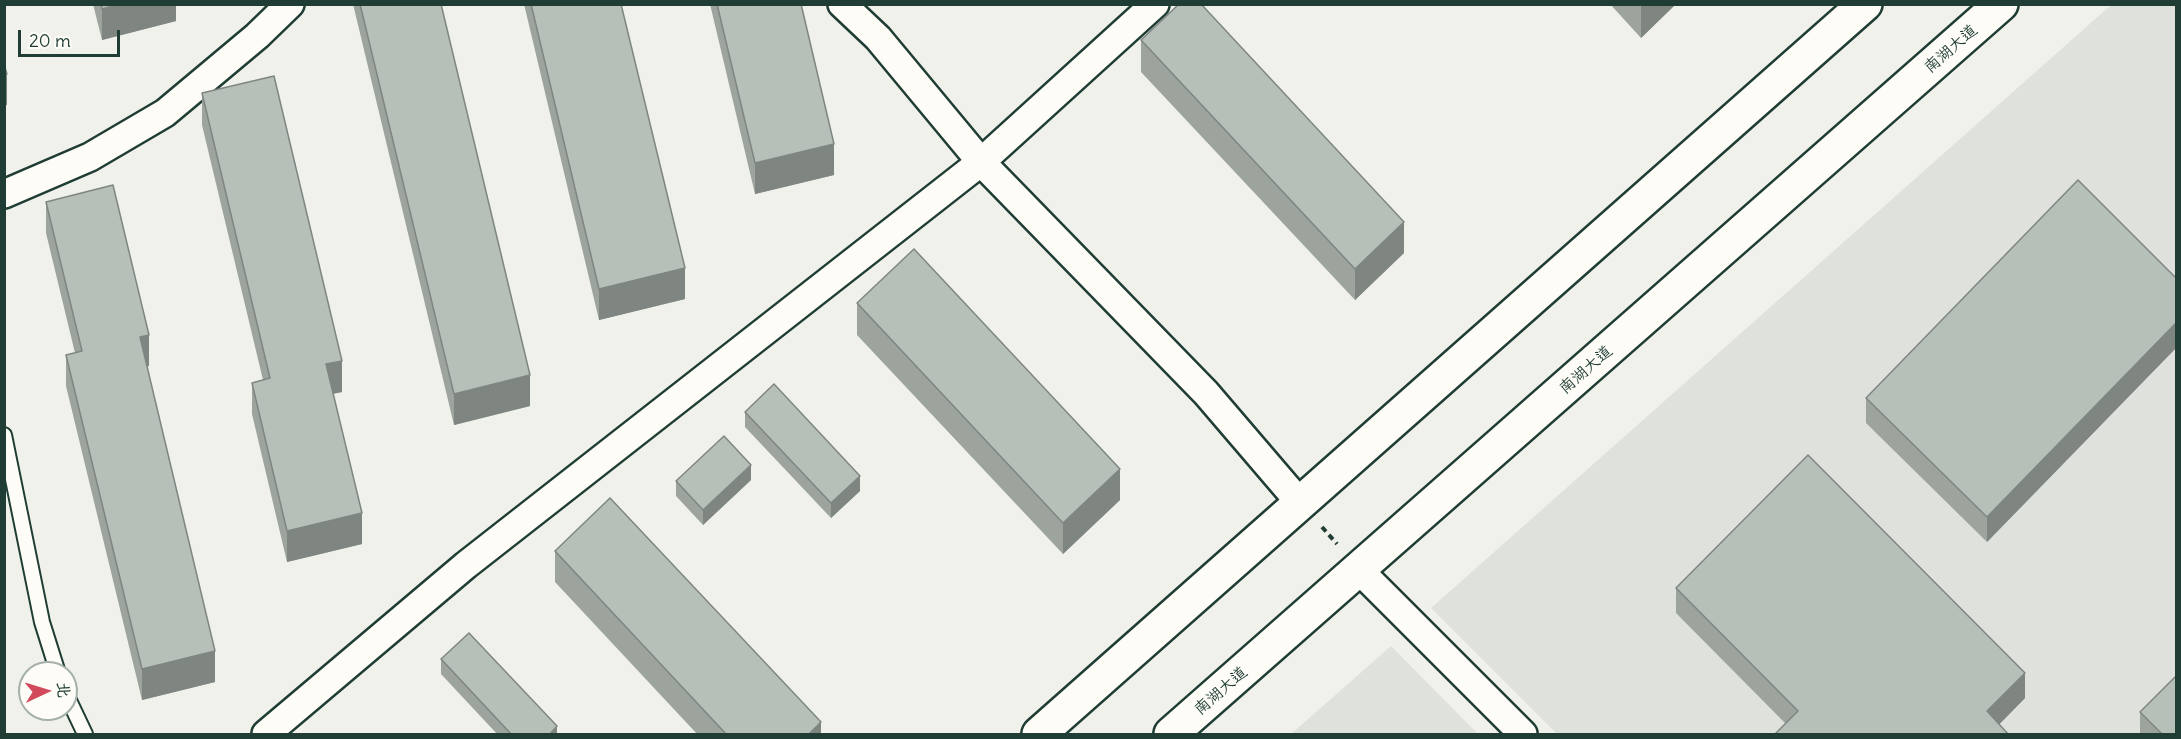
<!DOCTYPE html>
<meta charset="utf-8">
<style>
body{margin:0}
#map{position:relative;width:2181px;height:739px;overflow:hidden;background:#f0f1eb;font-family:Delius,"LXGW WenKai TC",sans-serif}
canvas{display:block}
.frame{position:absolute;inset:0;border:6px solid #1f3d34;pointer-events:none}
.north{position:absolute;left:18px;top:661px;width:60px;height:60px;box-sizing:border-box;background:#fdfcf7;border:2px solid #a4b0a9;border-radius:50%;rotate:86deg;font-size:16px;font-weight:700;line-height:24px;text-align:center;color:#1f3d34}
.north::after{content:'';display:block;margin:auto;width:21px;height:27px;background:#d1495b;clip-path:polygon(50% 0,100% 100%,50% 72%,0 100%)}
.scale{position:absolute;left:18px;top:30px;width:102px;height:27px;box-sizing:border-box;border:3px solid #1f3d34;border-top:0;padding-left:8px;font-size:18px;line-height:21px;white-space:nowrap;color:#1f3d34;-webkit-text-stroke:4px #fdfcf7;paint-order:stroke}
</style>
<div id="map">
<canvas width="2181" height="739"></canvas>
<div class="frame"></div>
<div class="north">北</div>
<div class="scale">20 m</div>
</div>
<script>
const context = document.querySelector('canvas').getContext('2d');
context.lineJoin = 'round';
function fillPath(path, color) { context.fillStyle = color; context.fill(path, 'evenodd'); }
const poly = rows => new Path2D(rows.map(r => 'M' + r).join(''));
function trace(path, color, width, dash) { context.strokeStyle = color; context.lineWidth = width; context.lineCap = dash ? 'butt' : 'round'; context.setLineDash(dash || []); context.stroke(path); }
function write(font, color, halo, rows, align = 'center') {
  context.font = font + ' Delius,"LXGW WenKai TC",sans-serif'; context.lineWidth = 4.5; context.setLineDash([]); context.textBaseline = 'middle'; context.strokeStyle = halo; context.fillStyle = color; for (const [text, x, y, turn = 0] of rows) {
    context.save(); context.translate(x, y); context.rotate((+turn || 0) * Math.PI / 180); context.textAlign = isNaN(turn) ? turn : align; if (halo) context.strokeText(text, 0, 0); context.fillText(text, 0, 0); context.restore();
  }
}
fillPath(poly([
 [2111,5,2176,5,2176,734,1557,734,1431,608],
 [1391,646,1478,734,1291,734]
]), '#dfe2dc');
const lane = poly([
 [4,435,42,622,58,673],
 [66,694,85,734]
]);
const street = poly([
 [842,4,878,38,981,162,1206,393,1301,504],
 [4,194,90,157,165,113,257,36,290,4],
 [1359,570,1523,734],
 [266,734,466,565,981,162,1155,4]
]);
const secondary = poly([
 [1039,734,1865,4],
 [1171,734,2001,4]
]);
trace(lane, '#1f3d34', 18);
trace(street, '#1f3d34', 32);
trace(secondary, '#1f3d34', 38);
trace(poly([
 [1322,527,1337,544]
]), '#1f3d34', 4, [6, 4.5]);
trace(lane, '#fdfcf7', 14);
trace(street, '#fdfcf7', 27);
trace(secondary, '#fdfcf7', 33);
fillPath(poly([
 [93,4,176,4,176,21,102,40],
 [353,4,441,4,530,406,454,425],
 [524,4,621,4,685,299,599,320],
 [710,4,801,4,834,175,755,194],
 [1610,4,1676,4,1641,38],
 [1141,40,1404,253,1355,300,1141,72],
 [202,93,342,392,333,394,362,544,287,562,252,414,252,383,263,380,202,125],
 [46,202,149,366,147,366,215,682,142,700,66,386,66,355,75,353,46,233],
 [2176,278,2176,348,1987,542,1866,423,1866,398],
 [857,303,1120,500,1063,554,857,335],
 [745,412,860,491,831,518,745,427],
 [751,480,703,525,676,496,676,481],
 [555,551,821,735,698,735,555,582],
 [1676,588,2025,698,1999,724,1785,723,1676,613],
 [441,659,557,735,498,735,441,674],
 [2140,712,2176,735,2140,735]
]), '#9da49e');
fillPath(poly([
 [119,4,176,4,176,21,102,40,102,9],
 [1643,4,1676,4,1641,38,1641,6],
 [7,74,7,105,4,106,4,75],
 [834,144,834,175,755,194,755,163],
 [1404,222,1404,253,1355,300,1355,269],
 [685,268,685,299,599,320,599,289],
 [2176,323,2176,348,1987,542,1987,517],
 [149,335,149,366,140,368,140,337],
 [342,361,342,392,326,395,326,364],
 [530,375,530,406,454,425,454,394],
 [751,465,751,480,703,525,703,510],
 [1120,469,1120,500,1063,554,1063,523],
 [860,476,860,491,831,518,831,503],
 [362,513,362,544,287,562,287,531],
 [215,651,215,682,142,700,142,669],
 [2025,673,2025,698,1989,735,1987,711],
 [821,722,821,735,808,735],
 [557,726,557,735,549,735]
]), '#7f8681');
const building = poly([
 [101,4,119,4,102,9,101,4],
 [360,4,441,4,530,375,454,394,360,4],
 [531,4,621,4,685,268,599,289,531,4],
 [717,4,801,4,834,144,755,163,717,4],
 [1179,4,1201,4,1404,222,1355,269,1141,40,1179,4],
 [4,64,7,74,4,75,4,64],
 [274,76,342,361,326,364,362,513,287,531,252,383,270,378,202,93,274,76],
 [2078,180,2176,278,2176,323,1987,517,1866,398,2078,180],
 [113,185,149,335,140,337,215,651,142,669,66,355,82,351,46,202,113,185],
 [914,249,1120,469,1063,523,857,303,914,249],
 [774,384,860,476,831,503,745,412,774,384],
 [724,436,751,465,703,510,676,481,724,436],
 [1808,455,2025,673,1987,711,2009,735,1774,735,1798,711,1676,588,1808,455],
 [610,498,821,722,808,735,727,735,555,551,610,498],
 [469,633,557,726,549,735,512,735,441,659,469,633],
 [2176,676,2176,735,2163,735,2140,712,2176,676]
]);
fillPath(building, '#b6bfb8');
trace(building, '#7f8681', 1.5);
write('16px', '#1f3d34', '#fdfcf7', [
 ["南湖大道",1951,49,-41],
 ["南湖大道",1586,370,-41],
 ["南湖大道",1221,691,-41]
]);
</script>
